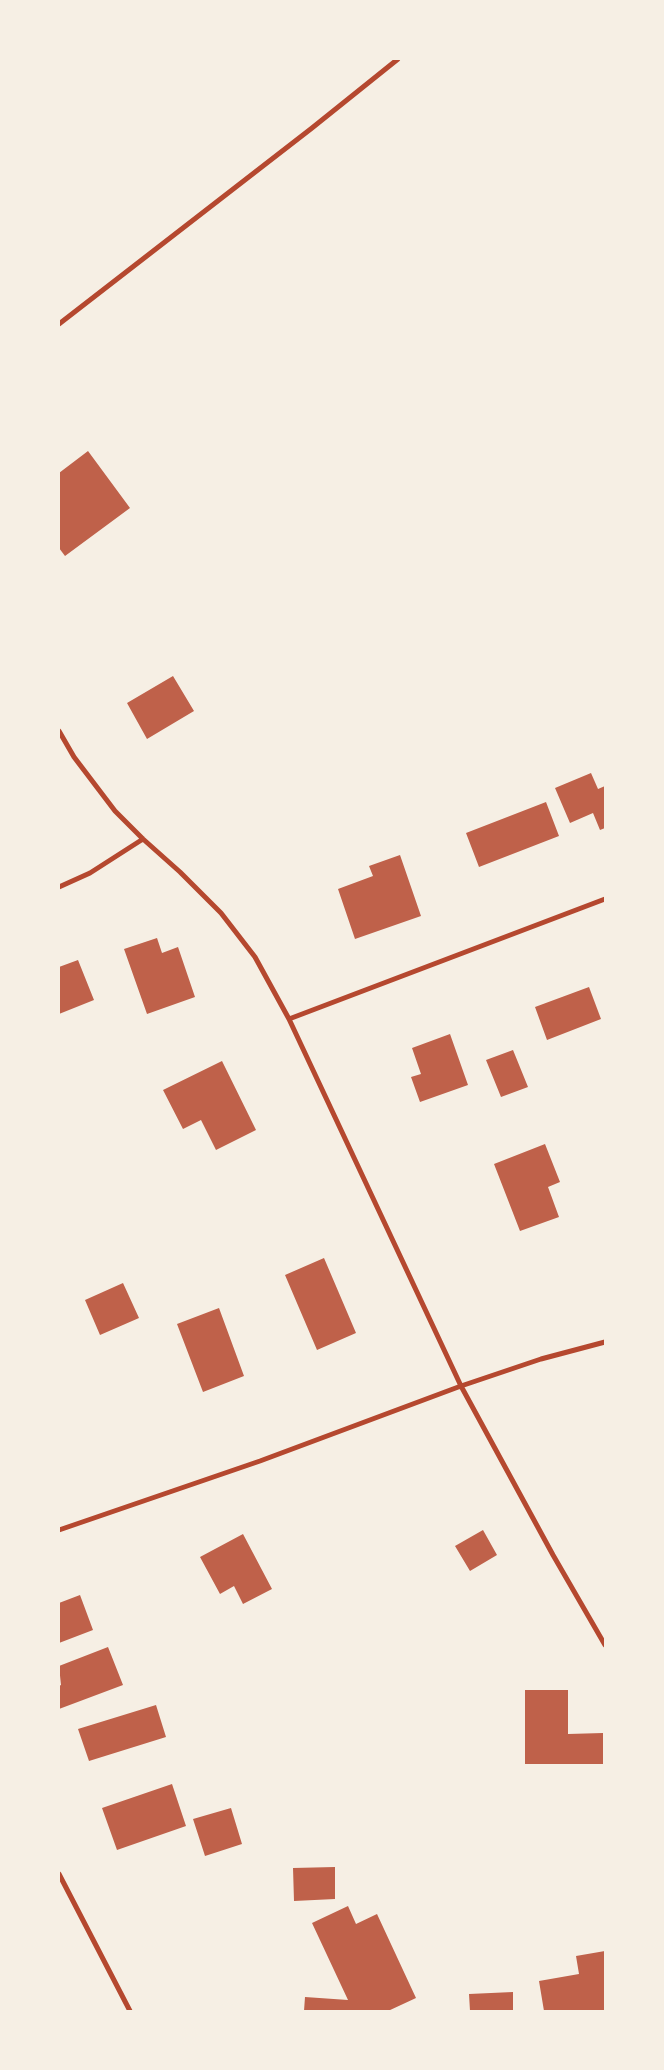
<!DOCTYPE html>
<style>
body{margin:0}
#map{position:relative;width:664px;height:2070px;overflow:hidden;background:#f6efe4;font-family:"Work Sans",sans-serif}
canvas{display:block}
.frame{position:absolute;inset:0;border:60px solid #f6efe4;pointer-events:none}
</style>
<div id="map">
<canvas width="664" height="2070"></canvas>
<div class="frame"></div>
</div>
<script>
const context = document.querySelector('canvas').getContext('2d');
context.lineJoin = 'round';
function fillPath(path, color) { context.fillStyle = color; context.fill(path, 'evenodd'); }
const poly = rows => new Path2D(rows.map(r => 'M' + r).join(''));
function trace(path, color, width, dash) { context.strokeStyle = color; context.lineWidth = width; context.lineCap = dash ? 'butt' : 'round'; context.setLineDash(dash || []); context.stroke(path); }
fillPath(poly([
 [88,451,130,508,65,556,59,548,59,473],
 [173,676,194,711,147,739,127,703],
 [591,773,598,789,605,786,605,828,600,830,593,813,570,823,555,788],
 [546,802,559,836,479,867,466,833],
 [400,855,421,916,355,939,338,889,373,876,369,866],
 [157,938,162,953,178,947,195,997,147,1014,124,949],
 [78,960,94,1000,59,1014,59,967],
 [589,987,601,1019,547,1040,535,1007],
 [450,1034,468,1085,420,1102,411,1077,421,1074,412,1048],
 [513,1050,528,1087,501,1097,486,1060],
 [222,1061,256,1130,216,1150,201,1120,183,1129,163,1090],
 [545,1144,560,1182,548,1187,559,1217,520,1231,494,1164],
 [324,1258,356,1333,317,1350,285,1275],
 [123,1283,139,1318,100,1335,85,1300],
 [219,1308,244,1376,203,1392,177,1324],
 [483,1530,497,1555,470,1571,455,1546],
 [243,1534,272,1589,243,1604,234,1586,220,1594,200,1557],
 [80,1595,93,1630,59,1643,59,1603],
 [108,1647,123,1685,59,1709,59,1686,61,1685,59,1666],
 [525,1690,568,1690,568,1734,603,1733,603,1764,525,1764],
 [156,1705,166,1737,89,1761,78,1729],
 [172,1784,186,1826,117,1850,102,1808],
 [231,1808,242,1844,205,1856,193,1819],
 [335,1867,335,1899,294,1901,293,1868],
 [348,1906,356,1924,377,1914,416,1998,388,2011,304,2011,305,1997,348,2000,312,1923],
 [605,1951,605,2011,544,2011,539,1981,579,1974,576,1956],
 [513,1992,513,2011,470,2011,469,1994]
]), '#bf614a');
trace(poly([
 [59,324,312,128,398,59],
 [59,731,74,757,115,811,143,839,180,872,221,913,255,957,289,1019,461,1386,553,1555,605,1645],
 [59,887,90,873,143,839],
 [289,1019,605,899],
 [59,1530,260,1461,461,1386,541,1359,605,1342],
 [59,1874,130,2011]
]), '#b5482f', 5);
</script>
